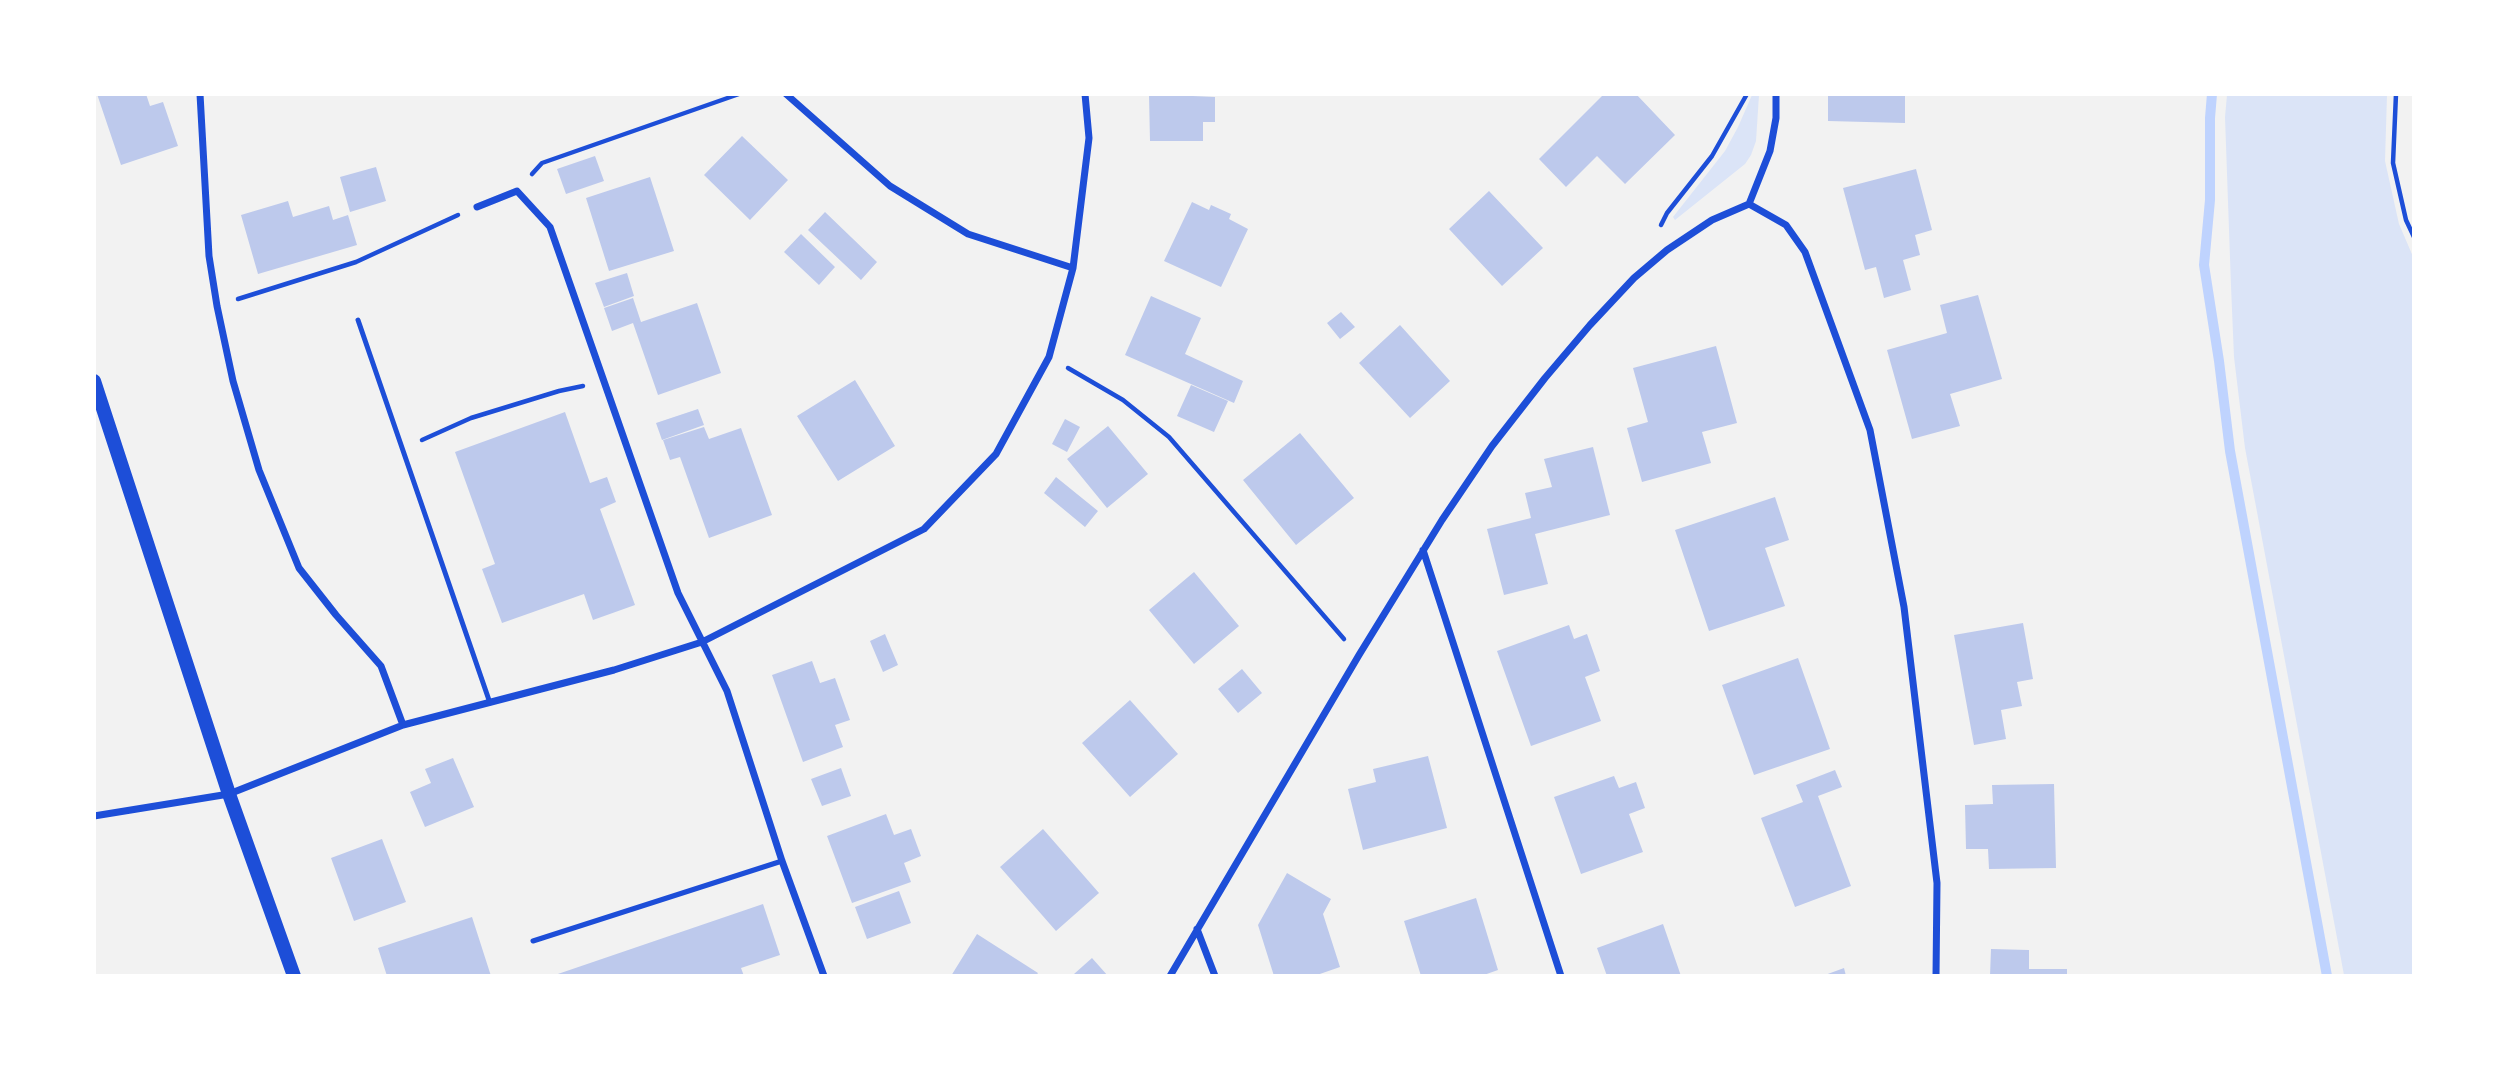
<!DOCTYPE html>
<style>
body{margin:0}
#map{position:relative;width:2508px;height:1070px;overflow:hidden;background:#f2f2f2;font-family:Lato,sans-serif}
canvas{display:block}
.frame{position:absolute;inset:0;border:96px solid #fff;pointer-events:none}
</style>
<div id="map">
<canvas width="2508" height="1070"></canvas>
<div class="frame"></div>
</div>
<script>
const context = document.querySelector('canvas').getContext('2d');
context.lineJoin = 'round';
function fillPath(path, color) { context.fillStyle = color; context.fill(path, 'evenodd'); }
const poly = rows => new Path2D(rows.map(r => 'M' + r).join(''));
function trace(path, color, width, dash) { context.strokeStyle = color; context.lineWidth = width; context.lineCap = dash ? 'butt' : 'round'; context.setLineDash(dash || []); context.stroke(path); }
fillPath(poly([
 [1752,95,1759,95,1756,141,1751,155,1745,164,1675,220,1673,217,1725,151,1738,127],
 [2227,95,2387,95,2385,161,2399,224,2414,259,2413,975,2344,975,2245,448,2234,357,2231,286,2225,117]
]), '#dbe4f7');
trace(poly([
 [2212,94,2210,118,2210,200,2204,265,2219,361,2230,451,2327,976]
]), '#bfd3fe', 10);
fillPath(poly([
 [97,94,146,94,150,106,163,102,178,146,121,165],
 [1149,94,1215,97,1215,122,1203,122,1203,141,1150,141],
 [1604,94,1636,94,1675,135,1625,184,1597,156,1566,187,1539,159],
 [1828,94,1905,94,1905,123,1828,121],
 [742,136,788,180,750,220,704,175],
 [595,156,604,181,566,194,557,169],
 [376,167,386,201,350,212,340,177],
 [1916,169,1932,230,1915,235,1920,255,1903,260,1911,290,1884,298,1876,267,1865,270,1843,188],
 [650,177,674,251,609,271,586,198],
 [1489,191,1543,248,1502,286,1449,229],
 [288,201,293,217,329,206,333,220,348,215,357,245,258,274,241,215],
 [1192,202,1209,210,1211,205,1231,214,1229,219,1248,229,1221,287,1164,261],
 [825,212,877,262,861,280,808,230],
 [801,234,835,267,819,285,784,252],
 [627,273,634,296,604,307,595,283],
 [1978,295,2002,379,1950,394,1960,426,1912,439,1887,350,1947,333,1940,305],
 [1151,296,1201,318,1185,354,1243,381,1234,403,1125,355],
 [633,298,641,322,697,303,721,373,658,395,633,323,612,331,604,308],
 [1341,312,1355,327,1340,339,1327,323],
 [1400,325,1450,381,1410,418,1359,363],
 [1716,346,1737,423,1702,432,1711,463,1642,482,1627,428,1648,422,1633,368],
 [855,380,895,446,838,481,797,416],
 [1191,385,1228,401,1214,432,1177,416],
 [698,409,704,425,662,440,656,423],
 [565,412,590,483,607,477,616,502,600,509,635,605,593,620,584,594,502,623,482,569,495,564,455,452],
 [1065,419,1080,427,1067,452,1052,444],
 [1108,426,1148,474,1107,508,1067,459],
 [704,427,709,439,741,428,772,515,709,538,680,457,670,460,663,440],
 [1300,433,1354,498,1296,545,1243,480],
 [1593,447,1610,515,1535,534,1548,584,1504,595,1487,529,1531,518,1525,493,1552,487,1544,459],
 [1056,477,1098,511,1085,527,1044,493],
 [1775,497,1789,540,1765,548,1785,606,1709,631,1675,530],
 [1194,572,1239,626,1194,664,1149,610],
 [2023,623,2033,679,2017,682,2022,706,2001,710,2006,739,1974,745,1954,635],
 [1569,625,1574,639,1587,634,1600,671,1585,677,1601,721,1531,746,1497,651],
 [885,634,898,665,883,672,870,641],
 [1798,658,1830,749,1754,775,1722,685],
 [812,661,820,683,835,678,850,720,835,725,843,747,803,762,772,675],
 [1242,669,1262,693,1238,713,1218,689],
 [1130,700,1178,754,1130,797,1082,743],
 [1428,756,1447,828,1363,850,1348,789,1376,782,1373,769],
 [453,758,474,807,425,827,410,792,431,783,425,769],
 [841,768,851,796,822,806,811,779],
 [1835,770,1842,787,1818,796,1851,886,1795,907,1761,818,1803,802,1796,785],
 [1614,776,1619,788,1636,782,1645,808,1629,814,1643,852,1581,874,1554,797],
 [2054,784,2056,868,1989,869,1988,849,1966,849,1965,805,1993,804,1992,785],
 [886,814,894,835,911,829,921,856,904,863,911,882,852,903,827,836],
 [1043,829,1099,893,1056,931,1000,867],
 [382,839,406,902,354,921,331,858],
 [1287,873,1331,899,1323,914,1340,967,1314,976,1274,976,1258,925],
 [899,891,911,923,867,939,855,907],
 [1476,898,1498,970,1481,976,1421,976,1404,921],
 [763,904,780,955,741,968,744,976,552,976],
 [472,917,491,976,387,976,378,948],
 [1663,924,1681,976,1607,976,1597,948],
 [977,934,1038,973,1036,976,951,976],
 [1991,949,2029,950,2029,969,2067,969,2067,976,1990,976],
 [1092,958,1108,976,1076,976,1074,974],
 [1844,968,1846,976,1825,976,1825,975]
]), '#bdc9ec');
trace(poly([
 [2396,94,2393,163,2406,220,2414,237],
 [532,174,542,163,739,94],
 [1661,225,1667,213,1712,156,1747,94],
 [238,299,356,262,458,215],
 [1068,368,1123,400,1169,437,1344,639],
 [422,440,471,418,559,391,583,386]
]), '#1d4ed8', 4.5);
trace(poly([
 [358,320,490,703],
 [533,941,782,861]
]), '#1d4ed8', 5);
trace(poly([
 [786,94,890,186,968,234,1073,268],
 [1749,204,1786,225,1805,252,1870,430,1904,607,1937,883,1936,976],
 [1749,204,1770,151,1776,118,1776,94],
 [477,207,517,191,550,227,678,593,727,691,782,861,824,976],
 [1423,550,1561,976],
 [403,725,614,670,702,642,924,529,996,454,1049,357,1073,268,1089,138,1085,94],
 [94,816,229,794,403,725,381,666,336,615,299,568,259,470,233,381,217,306,209,256,200,94],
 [1197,929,1215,976],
 [1170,976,1359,655,1442,520,1492,446,1545,378,1590,325,1634,278,1667,250,1712,220,1749,204]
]), '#1d4ed8', 7);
trace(poly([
 [94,381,229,794,294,976]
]), '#1d4ed8', 14);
</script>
